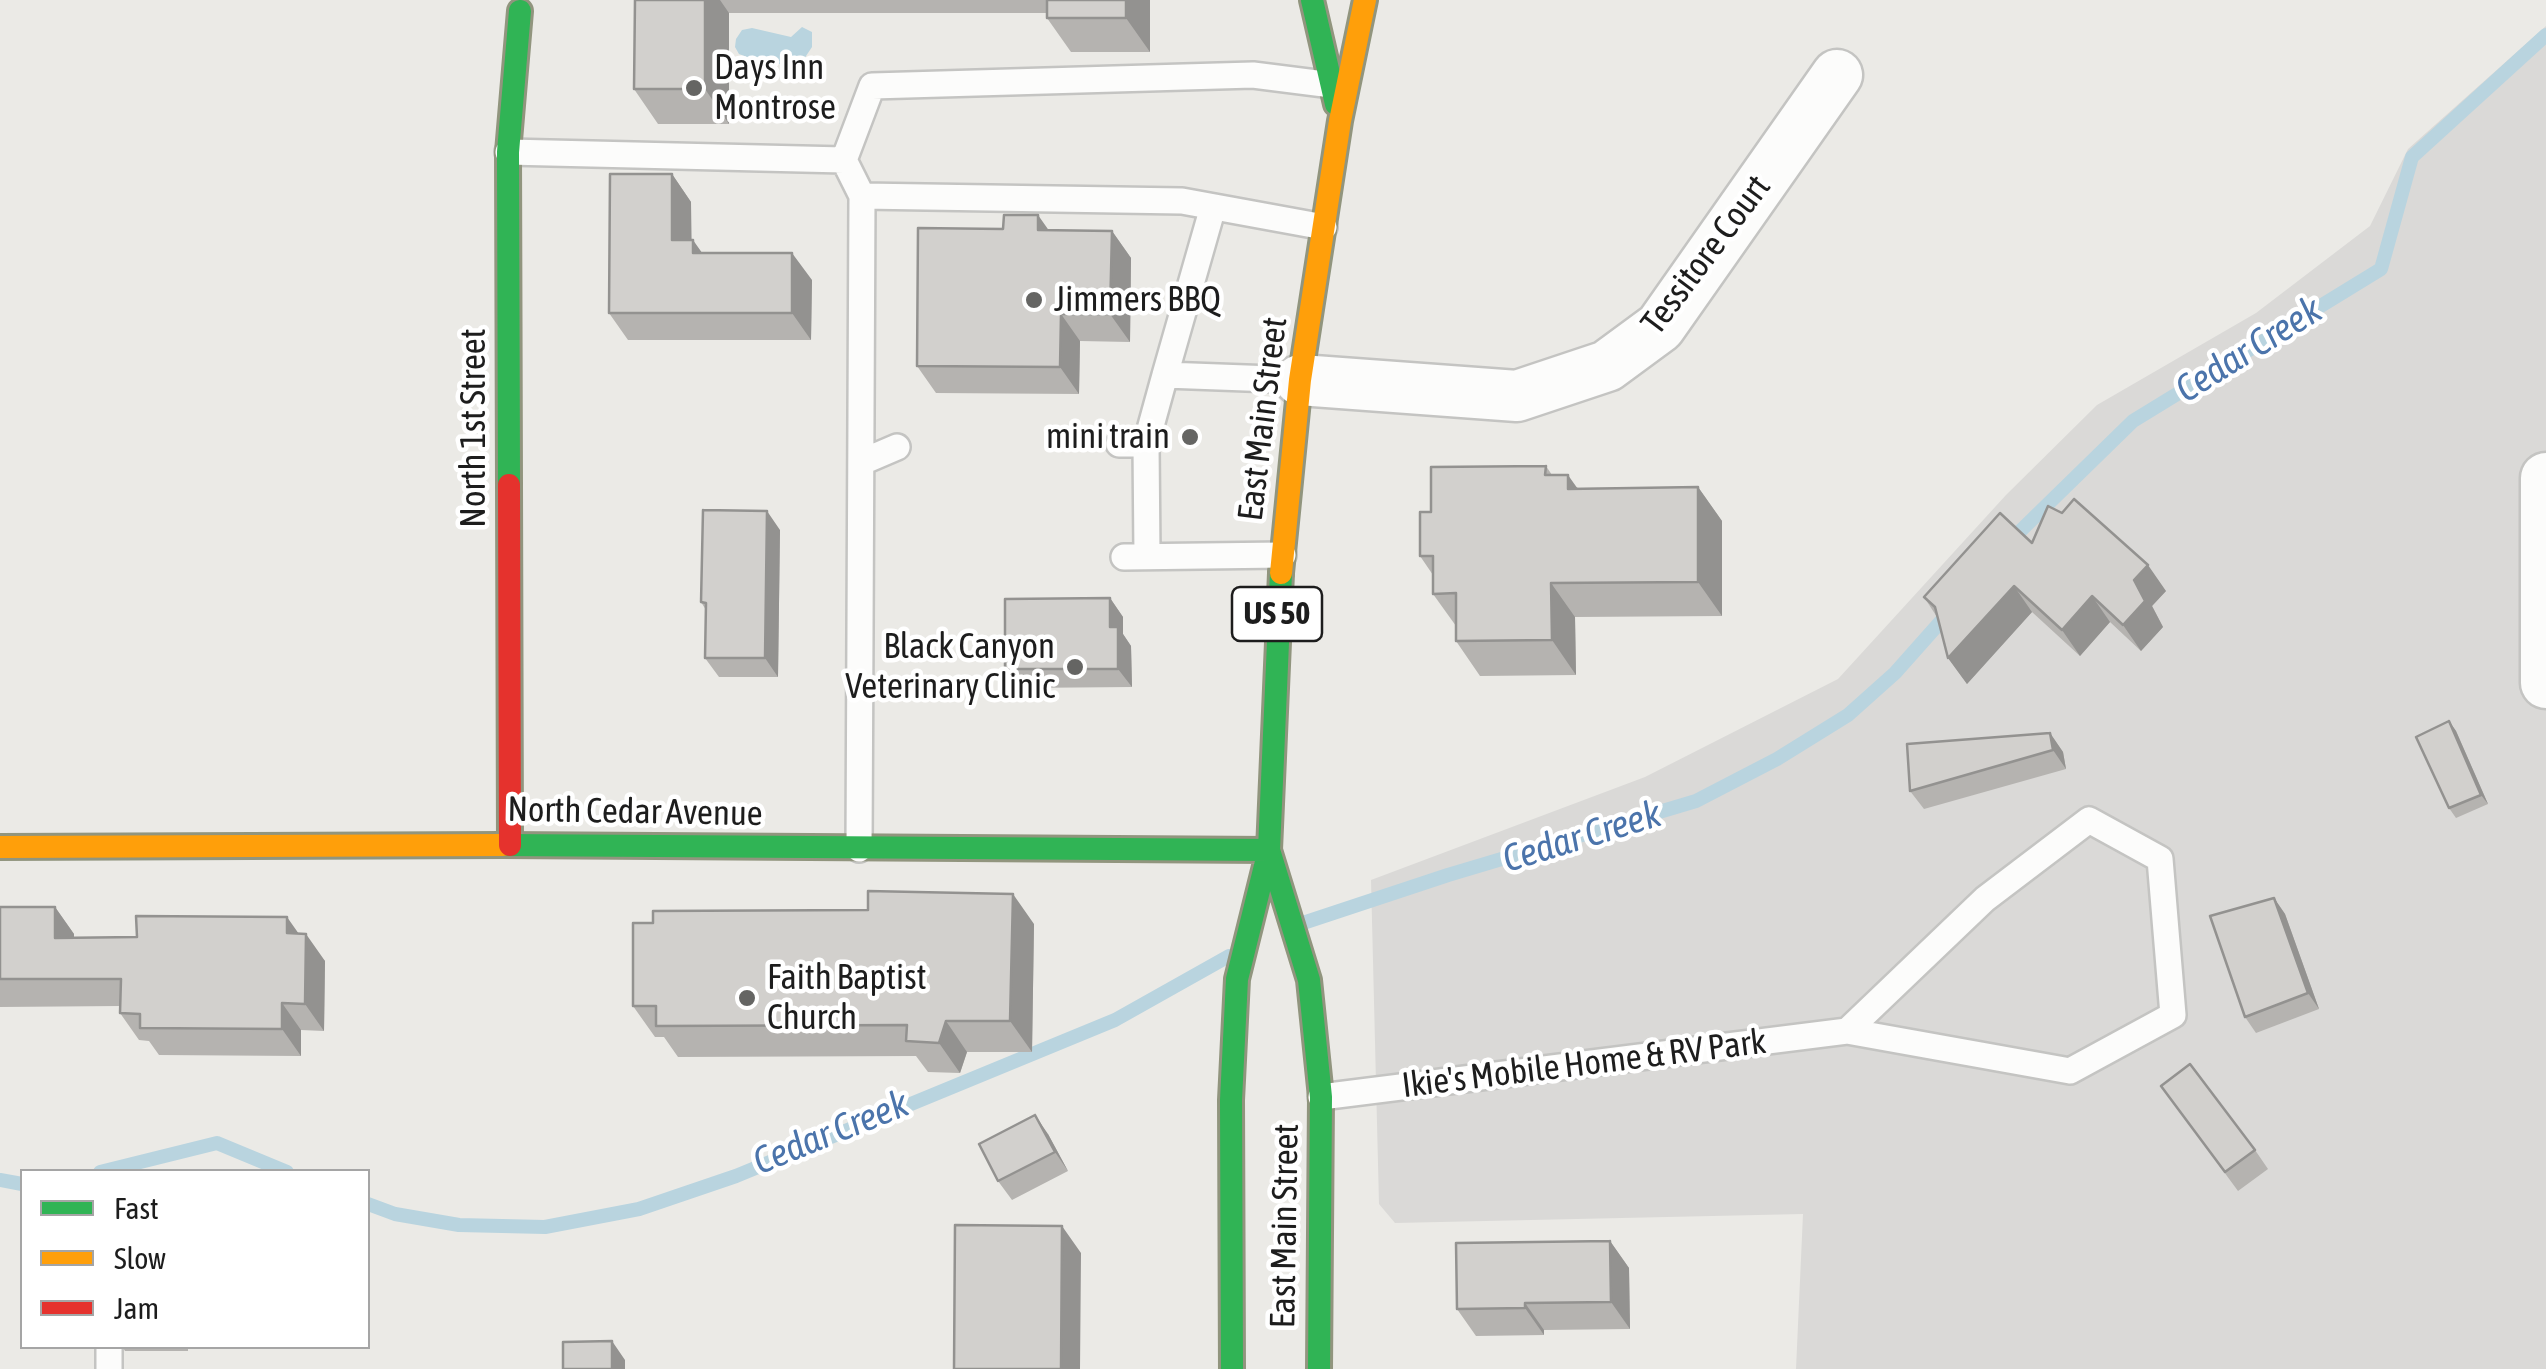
<!DOCTYPE html>
<style>
body{margin:0}
#map{position:relative;width:2546px;height:1369px;overflow:hidden;background:#ebeae6;font-family:"Asap Condensed",sans-serif}
canvas{display:block}
.legend{position:absolute;left:20px;top:1169px;width:350px;height:180px;box-sizing:border-box;background:#fff;border:2px solid #a5a5a5;margin:0;padding:12px 18px;list-style:none;font-size:30px;color:#1d1d1d}
.legend li{display:flex;align-items:center;gap:20px;height:50px}
.legend b{width:50px;border:2px solid #a5a5a5}
</style>
<div id="map">
<canvas width="2546" height="1369"></canvas>
<ul class="legend">
<li><b style="height:12px;background:#30b455"></b>Fast</li>
<li><b style="height:12px;background:#ff9f0a"></b>Slow</li>
<li><b style="height:12px;background:#e5322d"></b>Jam</li>
</ul>
</div>
<script>
const context = document.querySelector('canvas').getContext('2d');
context.lineJoin = 'round';
function fillPath(path, color) { context.fillStyle = color; context.fill(path, 'evenodd'); }
const poly = rows => new Path2D(rows.map(r => 'M' + r).join(''));
function trace(path, color, width, dash) { context.strokeStyle = color; context.lineWidth = width; context.lineCap = dash ? 'butt' : 'round'; context.setLineDash(dash || []); context.stroke(path); }
function write(font, color, halo, rows, align = 'center') {
  context.font = font + ' "Asap Condensed",sans-serif'; context.lineWidth = 9; context.setLineDash([]); context.textBaseline = 'middle'; context.strokeStyle = halo; context.fillStyle = color; for (const [text, x, y, turn = 0] of rows) {
    context.save(); context.translate(x, y); context.rotate((+turn || 0) * Math.PI / 180); context.textAlign = isNaN(turn) ? turn : align; if (halo) context.strokeText(text, 0, 0); context.fillText(text, 0, 0); context.restore();
  }
}
fillPath(poly([
 [2546,26,2546,1369,1796,1369,1803,1214,1395,1223,1379,1204,1371,880,1645,777,1838,679,2006,495,2097,405,2256,313,2370,226,2408,149]
]), '#dad9d7');
fillPath(poly([
 [802,27,812,32,812,47,800,65,763,63,739,54,735,47,736,39,742,30,752,28,791,37]
]), '#b9d4df');
trace(poly([
 [2007,544,2133,421,2381,269,2412,157,2546,35],
 [1303,923,1448,875,1696,801,1777,759,1848,715,1895,673,1951,610],
 [100,1172,217,1143,287,1172],
 [0,1180,22,1184],
 [368,1204,395,1214,459,1225,545,1227,639,1209,736,1176,1115,1020,1229,956]
]), '#b9d4df', 14);
const lane = poly([
 [508,152,844,160,872,86,1253,75,1332,85],
 [844,160,862,196,859,849],
 [862,196,1182,201,1324,227],
 [1165,375,1213,207],
 [1119,444,1146,444,1165,375,1300,380],
 [1146,444,1147,556],
 [862,462,897,447],
 [1124,557,1283,555],
 [1321,1097,1847,1031,2070,1071,2173,1015,2160,859,2089,820,1985,899,1847,1031],
 [109,1346,109,1369]
]);
const street = poly([
 [1300,380,1517,396,1607,366,1660,327,1837,75],
 [2546,478,2546,683]
]);
const fast = poly([
 [1312,0,1336,104],
 [509,485,508,152,520,11],
 [503,845,1269,850],
 [1269,850,1309,980,1321,1097,1319,1369],
 [1232,1369,1231,1100,1237,979,1269,850,1281,573]
]);
const slow = poly([
 [1281,573,1300,380,1340,121,1365,0],
 [0,847,503,845]
]);
const jam = poly([
 [509,485,510,845]
]);
trace(lane, '#c4c4c2', 30);
trace(street, '#c4c4c2', 55);
trace(fast, '#91957e', 28);
trace(slow, '#91957e', 28);
trace(jam, '#91957e', 28);
trace(lane, '#fcfcfb', 25);
trace(street, '#fcfcfb', 50);
trace(fast, '#30b455', 22);
trace(slow, '#ff9f0a', 22);
trace(jam, '#e5322d', 22);
fillPath(poly([
 [635,0,1150,0,1150,52,1071,52,1047,18,1047,13,729,13,729,124,658,124,634,89],
 [672,174,691,202,691,240,702,253,812,280,811,340,628,340,609,313],
 [1049,230,1112,231,1131,258,1130,342,1080,341,1079,394,936,393,917,366],
 [1546,466,1552,475,1578,488,1698,487,1722,521,1722,616,1575,617,1576,675,1480,676,1456,641,1456,626,1433,594,1433,575,1420,556,1431,512],
 [780,530,778,677,719,677,705,658,706,610,701,602],
 [2032,543,2166,591,2152,606,2163,627,2141,651,2110,622,2080,656,2032,612,1967,684,1948,658,1937,617,1924,597],
 [1110,598,1123,617,1123,634,1131,646,1132,687,1018,688,1005,669],
 [2449,721,2456,731,2488,804,2456,818,2449,808],
 [2050,733,2063,752,2066,769,1924,809,1910,791],
 [2274,898,2285,914,2319,1009,2256,1033,2245,1017],
 [0,907,55,907,74,934,74,938,299,934,325,961,324,1031,301,1030,301,1056,159,1055,149,1041,139,1040,120,1013,120,1006,0,1007],
 [1034,924,1032,1052,967,1052,960,1073,928,1072,916,1056,678,1057,664,1037,655,1037,633,1006],
 [2161,1086,2255,1150,2268,1169,2238,1191],
 [1048,1134,1068,1171,1012,1200,998,1181],
 [1610,1241,1629,1268,1630,1329,1544,1330,1544,1335,1476,1336,1457,1309],
 [122,1346,188,1346,188,1351,125,1351]
]), '#b5b3b0');
fillPath(poly([
 [705,0,720,0,729,13,729,124,705,89],
 [1126,0,1150,0,1150,52,1126,18],
 [672,174,691,202,692,267,672,240],
 [1038,215,1057,242,1038,230],
 [1112,231,1131,258,1130,342,1110,314],
 [693,240,712,267,693,253],
 [792,253,812,280,811,340,792,313],
 [1061,314,1080,341,1079,394,1060,367],
 [1568,475,1592,509,1568,489],
 [1698,487,1722,521,1722,616,1698,582],
 [767,511,780,530,778,677,765,658],
 [2148,565,2166,591,2152,606,2163,627,2141,651,2123,625,2134,580],
 [1551,583,1575,617,1576,675,1552,640],
 [2014,586,2032,612,1967,684,1948,658],
 [2092,596,2110,622,2080,656,2062,630],
 [1110,598,1123,617,1123,634,1131,646,1132,687,1118,669,1110,627],
 [2449,721,2456,731,2488,804,2481,795],
 [2050,733,2063,752,2066,769,2053,750],
 [1013,894,1034,924,1032,1052,1010,1021],
 [2274,898,2285,914,2319,1009,2308,993],
 [55,907,74,934,74,965,55,938],
 [287,917,306,944,306,934,325,961,324,1031,305,1004,287,933],
 [282,1003,301,1030,301,1056,282,1029],
 [946,1021,967,1052,960,1073,939,1043],
 [1035,1115,1048,1134,1068,1171,1055,1152],
 [1062,1226,1081,1253,1080,1369,1061,1369],
 [1610,1241,1629,1268,1630,1329,1611,1302],
 [1525,1303,1544,1330,1544,1335,1525,1308],
 [612,1341,625,1360,625,1369,612,1369]
]), '#939290');
const building = poly([
 [635,0,705,0,705,89,634,89,635,0],
 [1047,0,1126,0,1126,18,1047,18,1047,0],
 [610,174,672,174,672,240,693,240,693,253,792,253,792,313,609,313,610,174],
 [1004,215,1038,215,1038,230,1112,231,1110,314,1061,314,1060,367,917,366,918,228,1003,229,1004,215],
 [1546,466,1545,475,1568,475,1568,489,1698,487,1698,582,1551,583,1552,640,1456,641,1456,593,1433,594,1433,556,1420,556,1420,512,1431,512,1431,467,1546,466],
 [2074,499,2148,565,2134,580,2145,601,2123,625,2092,596,2062,630,2014,586,1948,658,1935,607,1924,597,2000,513,2032,543,2048,506,2062,513,2074,499],
 [703,510,767,511,765,658,705,658,706,603,701,602,703,510],
 [1110,598,1110,627,1118,627,1118,669,1005,669,1005,599,1110,598],
 [2449,721,2481,795,2449,808,2416,737,2449,721],
 [2050,733,2053,750,1910,791,1907,744,2050,733],
 [868,891,1013,894,1010,1021,946,1021,939,1043,906,1041,907,1025,656,1026,656,1006,633,1006,633,923,653,923,653,911,868,910,868,891],
 [2274,898,2308,993,2245,1017,2210,916,2274,898],
 [0,907,55,907,55,938,137,937,136,916,287,917,287,933,306,934,305,1004,282,1003,282,1029,140,1028,140,1014,120,1013,121,979,0,979,0,907],
 [2190,1064,2255,1150,2225,1172,2161,1086,2190,1064],
 [1035,1115,1055,1152,998,1181,979,1144,1035,1115],
 [955,1225,1062,1226,1061,1369,954,1369,955,1225],
 [1610,1241,1611,1302,1525,1303,1525,1308,1457,1309,1456,1243,1610,1241],
 [612,1341,612,1369,563,1369,563,1342,612,1341]
]);
fillPath(building, '#d2d0cd');
trace(building, '#939290', 2.5);
for (const [x, y, r, color] of [
 [694,88,10,"#656563"],
 [1034,300,10,"#656563"],
 [1190,437,10,"#656563"],
 [1075,667,10,"#656563"],
 [747,998,10,"#656563"]
]) { const dot = new Path2D(); dot.arc(x, y, r, 0, 2 * Math.PI); context.fillStyle = color; context.fill(dot); trace(dot, '#fff', 4); }
for (const [x, y, w] of [
 [1277,614,90]
]) { const box = new Path2D(); box.roundRect(x - w / 2, y - 27, w, 54, 8); context.fillStyle = '#fff'; context.fill(box); trace(box, '#1d1d1d', 2.5); }
write('bold 32px', '#1d1d1d', null, [
 ["US 50",1277,614]
]);
write('35px', '#1d1d1d', '#fff', [
 ["Days Inn",714,68],
 ["Montrose",714,108],
 ["Jimmers BBQ",1054,300],
 ["mini train",1170,437,"right"],
 ["Black Canyon",1055,647,"right"],
 ["Veterinary Clinic",1055,687,"right"],
 ["Faith Baptist",767,978],
 ["Church",767,1018]
], 'left');
write('35px', '#1d1d1d', '#fff', [
 ["Tessitore Court",1706,255,-53],
 ["East Main Street",1263,419,-83],
 ["North 1st Street",474,428,-90],
 ["North Cedar Avenue",635,812,1],
 ["Ikie's Mobile Home & RV Park",1584,1064,-7],
 ["East Main Street",1285,1226,-89]
]);
write('italic 38px', '#4b74ab', '#fff', [
 ["Cedar Creek",2249,350,-32],
 ["Cedar Creek",1582,837,-17],
 ["Cedar Creek",831,1133,-22]
]);
</script>
